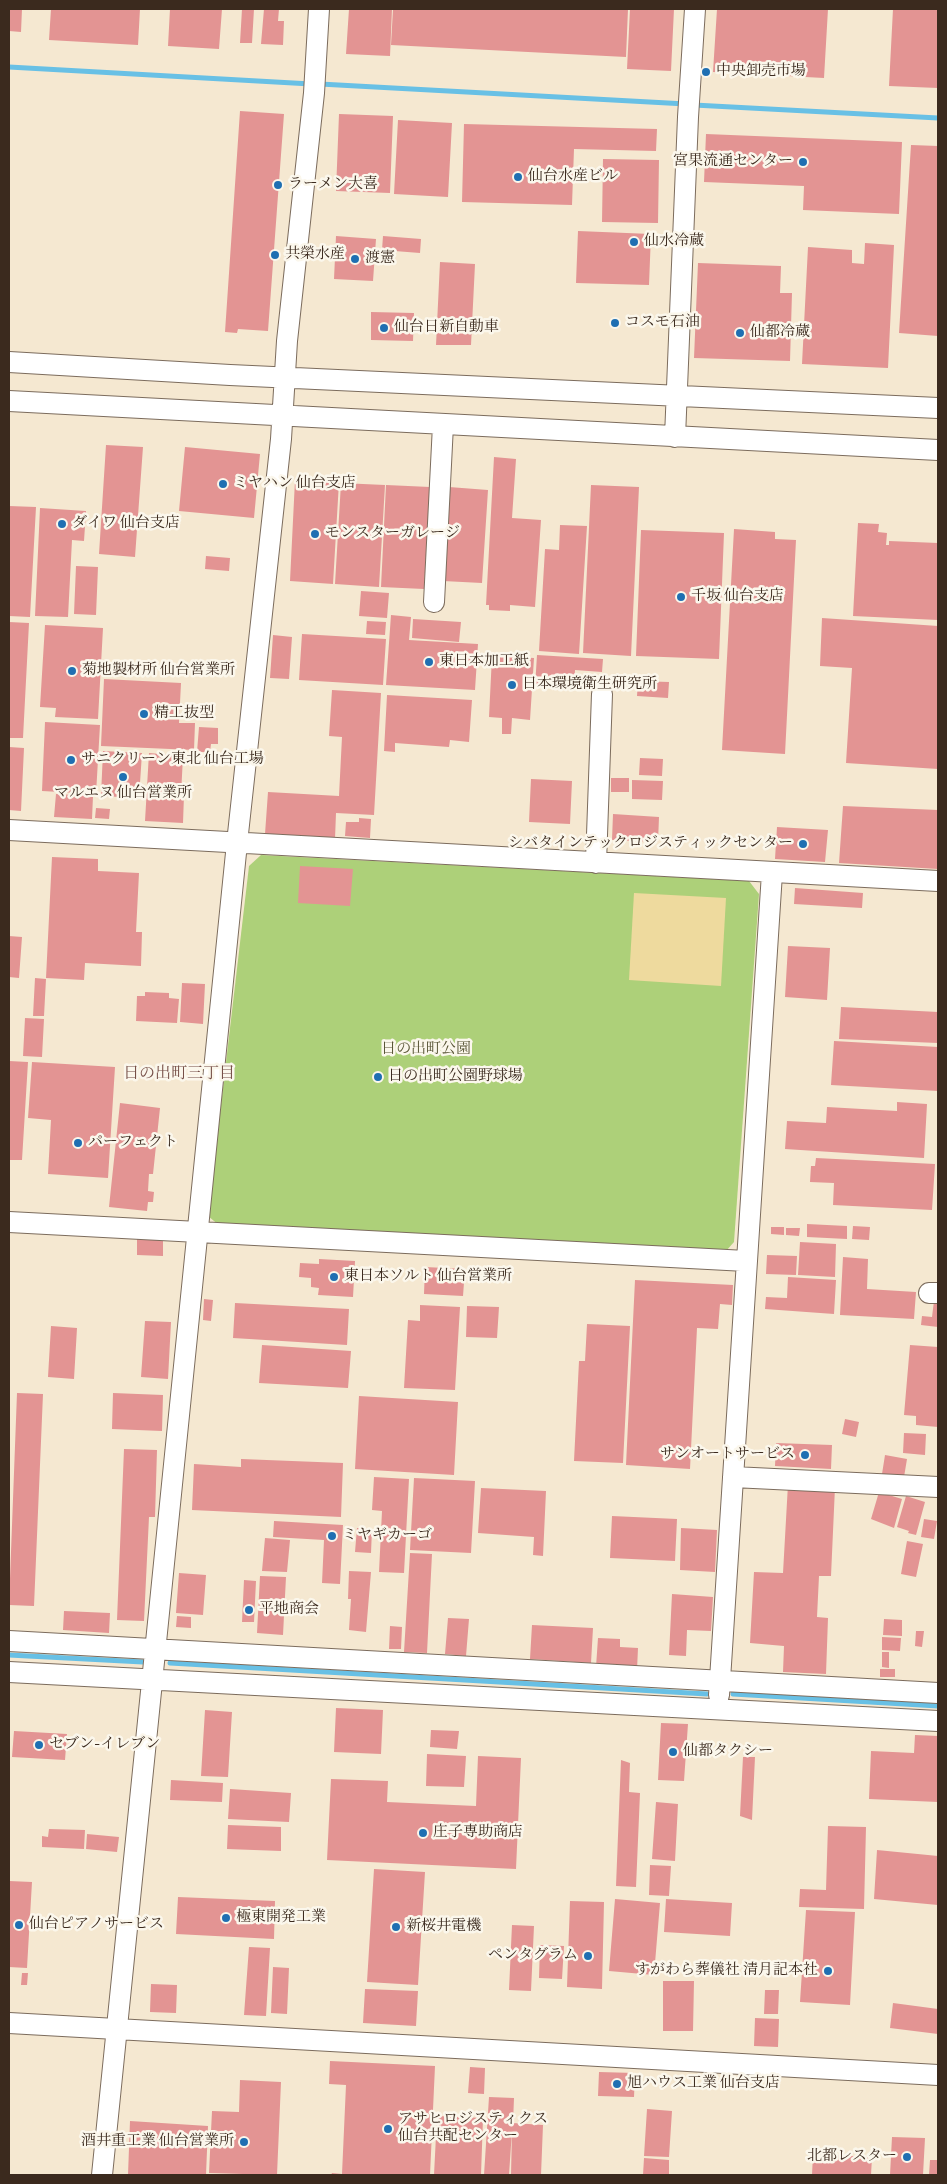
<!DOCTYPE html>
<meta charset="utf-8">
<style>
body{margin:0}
#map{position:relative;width:947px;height:2184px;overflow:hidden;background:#f5e8d1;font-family:Vollkorn,serif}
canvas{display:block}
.frame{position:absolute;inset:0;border:10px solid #3b2a1e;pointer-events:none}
</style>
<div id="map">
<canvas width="947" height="2184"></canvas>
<div class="frame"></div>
</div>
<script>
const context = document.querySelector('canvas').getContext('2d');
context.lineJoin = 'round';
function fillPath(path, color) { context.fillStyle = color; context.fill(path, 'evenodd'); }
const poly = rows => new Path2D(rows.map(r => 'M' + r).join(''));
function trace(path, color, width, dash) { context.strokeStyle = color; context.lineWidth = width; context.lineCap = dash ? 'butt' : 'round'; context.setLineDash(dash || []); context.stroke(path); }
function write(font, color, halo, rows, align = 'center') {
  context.font = font + ' Vollkorn,"Noto Serif JP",serif'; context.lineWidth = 5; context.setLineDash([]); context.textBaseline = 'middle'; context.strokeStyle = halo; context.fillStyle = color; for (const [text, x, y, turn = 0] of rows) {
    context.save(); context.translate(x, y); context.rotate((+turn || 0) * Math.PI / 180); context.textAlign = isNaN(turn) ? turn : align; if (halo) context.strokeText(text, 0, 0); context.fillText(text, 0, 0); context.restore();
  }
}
fillPath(poly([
 [261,855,749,881,759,894,734,1242,726,1251,220,1226,208,1216,249,866]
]), '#add079');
fillPath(poly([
 [634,893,726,898,721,986,629,980]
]), '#eeda9e');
trace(poly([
 [9,67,311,84],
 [320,84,686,104],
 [694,105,938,118],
 [9,1655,143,1662],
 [170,1663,707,1694],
 [733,1694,938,1706]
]), '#68c0e5', 5);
fillPath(poly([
 [9,9,22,9,21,32,9,31],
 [51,9,140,9,138,45,49,40],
 [170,9,222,9,219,49,168,46],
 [242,9,254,9,252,43,240,43],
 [264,9,279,9,278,21,284,21,283,45,261,44],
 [349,9,392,9,390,56,346,54],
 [393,9,628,9,626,57,391,45],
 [630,9,674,9,671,71,627,69],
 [717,9,828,9,824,78,713,72],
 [893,9,938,9,938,88,889,86],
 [240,111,284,114,268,331,238,329,237,333,225,332],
 [339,114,393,116,390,193,336,191],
 [398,120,452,123,448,197,394,194],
 [464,124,657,129,656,151,574,149,572,205,462,202],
 [706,134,902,142,899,214,803,210,804,186,704,182],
 [911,145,938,146,938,336,899,333],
 [603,159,659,160,658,223,602,222],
 [578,231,651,234,649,285,576,283],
 [336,236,376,239,373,281,334,279],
 [383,236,421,239,420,253,382,250],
 [865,243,894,245,888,368,802,364,808,247,852,250,852,263,864,264],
 [440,262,475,264,471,345,436,345],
 [698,263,781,266,780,293,792,293,790,361,694,358],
 [371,312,414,313,413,341,371,340],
 [106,445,143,447,135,557,99,554],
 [185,447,260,454,254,518,179,511],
 [494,457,516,459,512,518,541,520,535,607,510,605,510,611,489,610,489,605,486,605],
 [295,480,339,482,333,584,290,581],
 [341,483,385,485,379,587,335,584],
 [386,485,430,487,424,589,381,587],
 [591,485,639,487,631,656,583,653],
 [449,487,488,490,482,583,443,581],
 [9,506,36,507,30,617,9,616],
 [40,508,86,511,84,541,72,540,68,617,35,616],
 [858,523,879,524,878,532,887,533,886,545,889,545,889,541,938,543,938,620,853,616],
 [560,525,587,526,579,654,539,651,545,549,559,550],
 [734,529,775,532,775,539,796,540,785,754,722,750],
 [641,530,724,533,719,659,636,656],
 [206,556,230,558,229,571,205,569],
 [76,566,98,567,96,615,74,614],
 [361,591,389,593,387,618,359,616],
 [391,615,411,617,409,640,478,644,475,690,386,685],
 [822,618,938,626,938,769,846,763,852,668,820,666],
 [413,619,461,622,459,642,412,638],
 [367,621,386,622,385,635,366,634],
 [9,622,29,623,23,738,9,738],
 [45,625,103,628,98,719,55,717,56,708,40,707],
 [302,634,386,639,383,685,299,680],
 [273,635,292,637,289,679,270,678],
 [537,655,603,659,602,672,575,670,574,689,535,687],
 [492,656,534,658,530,720,512,718,511,734,502,734,502,718,489,717],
 [104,679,181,683,179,723,195,723,194,750,101,746],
 [638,681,669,682,668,698,637,696],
 [332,690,381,693,374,815,336,813,335,839,265,834,268,792,339,796,342,737,329,736],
 [387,695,472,700,469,742,450,740,449,747,395,743,395,752,384,751],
 [45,722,100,725,96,794,42,791],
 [199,727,218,728,218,744,211,744,210,752,197,752],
 [9,747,24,748,21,811,9,810],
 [103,751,142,753,139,798,101,796],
 [149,753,183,756,181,795,184,795,183,823,145,821],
 [640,758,663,759,662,776,639,775],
 [611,778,629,778,629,792,611,792],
 [531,779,572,781,570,824,529,822],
 [632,780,663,781,662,800,632,799],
 [56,794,93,796,92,819,54,817],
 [843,806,938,810,938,869,839,863],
 [96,808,110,809,109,819,95,818],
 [613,814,659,817,658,842,612,840],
 [359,818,371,819,370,838,345,836,346,822,359,822],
 [777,827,828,830,825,862,775,859],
 [52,857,98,859,98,871,139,873,136,932,142,932,141,966,85,963,84,980,46,978],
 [300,866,353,869,350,906,298,903],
 [795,888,863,893,862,908,794,904],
 [9,936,22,937,19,978,9,977],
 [788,946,830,948,827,1000,785,997],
 [35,978,46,979,44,1016,33,1016],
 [182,983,205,984,203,1024,180,1022],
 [145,992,169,993,169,998,179,999,177,1023,136,1021,137,996,145,996],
 [841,1007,938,1012,938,1043,839,1039],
 [25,1018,44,1019,42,1057,23,1056],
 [834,1041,938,1047,938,1091,831,1085],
 [9,1061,28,1062,22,1160,9,1160],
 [32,1062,115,1067,108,1178,48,1174,51,1120,28,1118],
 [897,1102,927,1104,924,1158,785,1149,787,1121,826,1123,827,1107,897,1111],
 [120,1103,160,1108,153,1174,149,1174,148,1191,154,1192,153,1202,148,1202,147,1211,109,1207],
 [816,1158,935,1164,932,1210,833,1205,834,1183,810,1182,811,1166,815,1166],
 [807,1224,847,1226,847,1239,807,1237],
 [853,1226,870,1227,869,1240,852,1239],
 [771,1227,784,1227,784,1235,771,1234],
 [786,1228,800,1228,799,1236,786,1235],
 [137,1239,163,1240,163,1256,137,1255],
 [800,1242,836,1244,835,1277,798,1275],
 [767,1255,797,1256,796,1275,766,1274],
 [843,1257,868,1259,867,1289,916,1292,914,1319,840,1315],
 [319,1259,355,1261,353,1297,318,1295,319,1288,311,1287,311,1278,299,1277,300,1263,319,1264],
 [425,1267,465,1269,463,1296,424,1294],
 [788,1277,836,1280,834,1314,765,1309,766,1297,787,1298],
 [635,1280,733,1285,732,1305,720,1304,718,1329,697,1328,690,1469,626,1465],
 [204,1299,213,1300,211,1321,203,1320],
 [934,1301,938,1302,938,1327,921,1325,922,1316,932,1317],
 [235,1303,349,1309,347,1345,233,1338],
 [420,1305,460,1307,455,1390,404,1388,408,1320,420,1321],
 [467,1306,499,1307,497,1338,466,1337],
 [145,1321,171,1322,168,1379,141,1377],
 [587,1324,630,1326,623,1463,574,1461,579,1361,585,1361],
 [51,1326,77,1328,74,1379,48,1377],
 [262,1345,351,1351,348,1388,259,1383],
 [910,1345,938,1347,938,1427,916,1425,916,1416,904,1415],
 [17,1393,43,1394,34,1606,9,1605],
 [113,1393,163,1395,162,1431,112,1429],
 [359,1396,458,1402,454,1475,355,1469],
 [845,1419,859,1422,856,1437,842,1434],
 [904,1433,926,1434,925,1455,903,1453],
 [776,1443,832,1445,831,1469,775,1466],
 [124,1449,157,1450,155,1517,149,1517,144,1621,117,1620],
 [885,1455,907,1459,904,1477,882,1474],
 [241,1459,343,1463,341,1517,192,1510,194,1464,241,1467],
 [374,1477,409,1479,404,1573,379,1572,382,1511,372,1510],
 [414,1478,475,1481,471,1553,410,1550],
 [788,1484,835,1487,831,1576,819,1576,817,1617,828,1618,826,1674,783,1672,784,1646,750,1643,754,1572,783,1573],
 [481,1488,546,1491,543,1556,533,1555,534,1537,478,1533],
 [879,1492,902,1499,894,1528,871,1519],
 [906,1496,925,1502,916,1535,908,1533,909,1531,897,1527],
 [612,1516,677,1519,675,1561,610,1558],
 [924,1519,937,1521,934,1539,921,1537],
 [274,1521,343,1525,340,1584,322,1583,324,1540,273,1537],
 [357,1528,372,1529,371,1553,355,1552],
 [681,1528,717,1530,715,1572,680,1570],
 [265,1538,290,1540,287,1572,262,1571],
 [907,1541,923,1544,916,1577,901,1574],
 [410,1553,432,1554,427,1653,404,1652],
 [349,1571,371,1572,366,1632,349,1630,351,1599,348,1599],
 [179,1573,206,1575,203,1615,176,1613],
 [260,1576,286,1577,283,1635,257,1633],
 [244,1580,256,1581,254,1622,242,1622],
 [672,1594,713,1597,711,1631,687,1630,686,1656,669,1655],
 [64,1611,110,1613,109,1633,63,1630],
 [177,1616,191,1617,191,1628,176,1627],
 [448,1618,469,1619,466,1656,445,1654],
 [884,1619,902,1620,902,1636,883,1635],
 [532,1625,593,1628,591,1663,530,1659],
 [390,1626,402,1627,401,1649,389,1649],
 [916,1631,924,1631,922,1647,915,1646],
 [882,1637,901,1638,900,1651,882,1650],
 [598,1638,620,1639,620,1647,638,1648,637,1670,596,1667],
 [882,1652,889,1652,889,1668,882,1667],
 [880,1669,895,1669,895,1677,880,1677],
 [336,1708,383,1710,381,1754,334,1752],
 [205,1710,232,1712,228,1777,201,1776],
 [661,1723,688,1724,684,1781,658,1780],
 [431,1730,459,1731,457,1749,430,1747],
 [14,1731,67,1734,65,1760,12,1757],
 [915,1735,938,1736,938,1802,869,1799,871,1751,914,1753],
 [427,1754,466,1756,464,1787,426,1786],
 [478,1756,521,1758,516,1869,327,1860,331,1779,388,1781,387,1802,476,1806],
 [743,1757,755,1757,752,1820,740,1816],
 [621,1760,630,1763,629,1792,640,1793,636,1887,616,1886],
 [171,1780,223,1783,222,1802,170,1800],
 [230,1789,291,1793,289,1822,228,1819],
 [656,1802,678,1804,675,1861,652,1859],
 [228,1825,281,1827,281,1851,227,1849],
 [828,1826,866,1827,864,1909,799,1907,800,1889,826,1890],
 [49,1829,85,1830,84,1849,42,1847,42,1836,48,1837],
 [87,1834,119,1837,117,1852,86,1849],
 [877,1850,938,1856,938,1905,874,1899],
 [650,1865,671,1866,669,1896,649,1895],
 [374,1869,425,1872,418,1985,367,1982],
 [9,1881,32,1882,27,1968,9,1967],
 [178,1897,275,1901,274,1939,176,1934],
 [615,1899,660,1903,654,1975,609,1971],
 [666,1899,732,1903,730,1936,664,1932],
 [570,1901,604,1902,602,1989,567,1987],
 [806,1910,855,1912,850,2005,800,2002],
 [512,1925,534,1926,531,1991,509,1990],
 [540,1945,564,1946,562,1979,539,1978],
 [249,1947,270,1948,266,2016,244,2015],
 [273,1967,289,1968,287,2014,271,2013],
 [22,1973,28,1973,27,1985,21,1985],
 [663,1981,694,1981,693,2031,663,2031],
 [151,1984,177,1985,176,2013,150,2012],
 [365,1989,418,1991,416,2026,363,2023],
 [765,1990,779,1990,778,2014,764,2014],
 [893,2003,938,2009,938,2034,890,2028],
 [755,2018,779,2019,778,2047,754,2046],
 [330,2061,435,2066,430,2175,331,2175,332,2173,342,2174,346,2085,329,2084],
 [470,2067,485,2068,484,2094,468,2093],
 [599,2072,635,2073,634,2097,598,2096],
 [240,2080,281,2082,277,2175,209,2173,212,2111,239,2112],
 [489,2097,514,2098,513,2123,543,2125,541,2175,511,2175,512,2130,509,2175,484,2175],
 [647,2109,672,2111,669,2157,644,2156],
 [437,2116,483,2118,481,2175,434,2175],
 [130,2121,208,2126,206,2175,128,2175],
 [892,2137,925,2138,923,2175,890,2175],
 [813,2154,872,2157,871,2175,812,2175],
 [644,2158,669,2160,669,2175,643,2175],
 [930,2160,938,2160,938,2175,929,2175]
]), '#e39493');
const minor = poly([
 [9,362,230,375,938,408],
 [9,401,938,450],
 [675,437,688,117,695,9],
 [434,602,443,425],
 [9,830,938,881],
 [596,863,602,694],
 [9,1222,746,1261],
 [929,1293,938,1293],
 [733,1477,938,1487],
 [9,1641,938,1693],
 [9,1672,938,1721],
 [719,1695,772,873],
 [9,2023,938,2075],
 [102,2175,237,843,281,439,287,341,314,93,319,9]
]);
trace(minor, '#7c6c5d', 22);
trace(minor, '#fff', 20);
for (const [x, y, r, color] of [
 [706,72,5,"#1f6fb2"],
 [803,162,5,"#1f6fb2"],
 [518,177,5,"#1f6fb2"],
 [278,185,5,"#1f6fb2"],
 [634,242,5,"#1f6fb2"],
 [275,255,5,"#1f6fb2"],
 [355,259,5,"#1f6fb2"],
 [615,323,5,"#1f6fb2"],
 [384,328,5,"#1f6fb2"],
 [740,333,5,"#1f6fb2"],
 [223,484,5,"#1f6fb2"],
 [62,524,5,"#1f6fb2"],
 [315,534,5,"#1f6fb2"],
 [681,597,5,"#1f6fb2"],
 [429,662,5,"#1f6fb2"],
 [72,671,5,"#1f6fb2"],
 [512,685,5,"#1f6fb2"],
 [144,714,5,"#1f6fb2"],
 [71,760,5,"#1f6fb2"],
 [123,777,5,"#1f6fb2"],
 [803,844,5,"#1f6fb2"],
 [378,1077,5,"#1f6fb2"],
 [78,1143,5,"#1f6fb2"],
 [334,1277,5,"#1f6fb2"],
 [805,1455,5,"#1f6fb2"],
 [332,1536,5,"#1f6fb2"],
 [249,1610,5,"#1f6fb2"],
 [39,1745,5,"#1f6fb2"],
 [673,1752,5,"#1f6fb2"],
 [423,1833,5,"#1f6fb2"],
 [226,1918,5,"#1f6fb2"],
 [19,1925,5,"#1f6fb2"],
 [396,1927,5,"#1f6fb2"],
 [588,1956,5,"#1f6fb2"],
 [828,1971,5,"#1f6fb2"],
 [617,2084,5,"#1f6fb2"],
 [388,2129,5,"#1f6fb2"],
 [244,2142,5,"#1f6fb2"],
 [907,2157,5,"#1f6fb2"]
]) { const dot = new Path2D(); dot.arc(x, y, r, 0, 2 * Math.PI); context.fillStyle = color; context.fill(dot); trace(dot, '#fbf7ec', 2); }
write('15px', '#3b2a1e', '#fbf7ec', [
 ["中央卸売市場",716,72],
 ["宮果流通センター",793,162,"right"],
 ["仙台水産ビル",528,177],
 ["ラーメン大喜",288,185],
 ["仙水冷蔵",644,242],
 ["共榮水産",285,255],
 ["渡憲",365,259],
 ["コスモ石油",625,323],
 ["仙台日新自動車",394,328],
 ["仙都冷蔵",750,333],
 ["ミヤハン 仙台支店",233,484],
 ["ダイワ 仙台支店",72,524],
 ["モンスターガレージ",325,534],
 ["千坂 仙台支店",691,597],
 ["東日本加工紙",439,662],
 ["菊地製材所 仙台営業所",82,671],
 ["日本環境衛生研究所",522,685],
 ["精工抜型",154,714],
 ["サニクリーン東北 仙台工場",81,760],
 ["マルエヌ 仙台営業所",123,794,"center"],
 ["シバタインテックロジスティックセンター",793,844,"right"],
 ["日の出町公園野球場",388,1077],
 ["パーフェクト",88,1143],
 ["東日本ソルト 仙台営業所",344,1277],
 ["サンオートサービス",795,1455,"right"],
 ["ミヤギカーゴ",342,1536],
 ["平地商会",259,1610],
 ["セブン-イレブン",49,1745],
 ["仙都タクシー",683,1752],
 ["庄子専助商店",433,1833],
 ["極東開発工業",236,1918],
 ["仙台ピアノサービス",29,1925],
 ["新桜井電機",406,1927],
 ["ペンタグラム",578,1956,"right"],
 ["すがわら葬儀社 清月記本社",818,1971,"right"],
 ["旭ハウス工業 仙台支店",627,2084],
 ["アサヒロジスティクス",398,2120],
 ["仙台共配センター",398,2137],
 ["酒井重工業 仙台営業所",234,2142,"right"],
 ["北都レスター",897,2157,"right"]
], 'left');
write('15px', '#585435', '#fbf7ec', [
 ["日の出町公園",426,1050]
]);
write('16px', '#764f47', '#fbf7ec', [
 ["日の出町三丁目",179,1075]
]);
</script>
